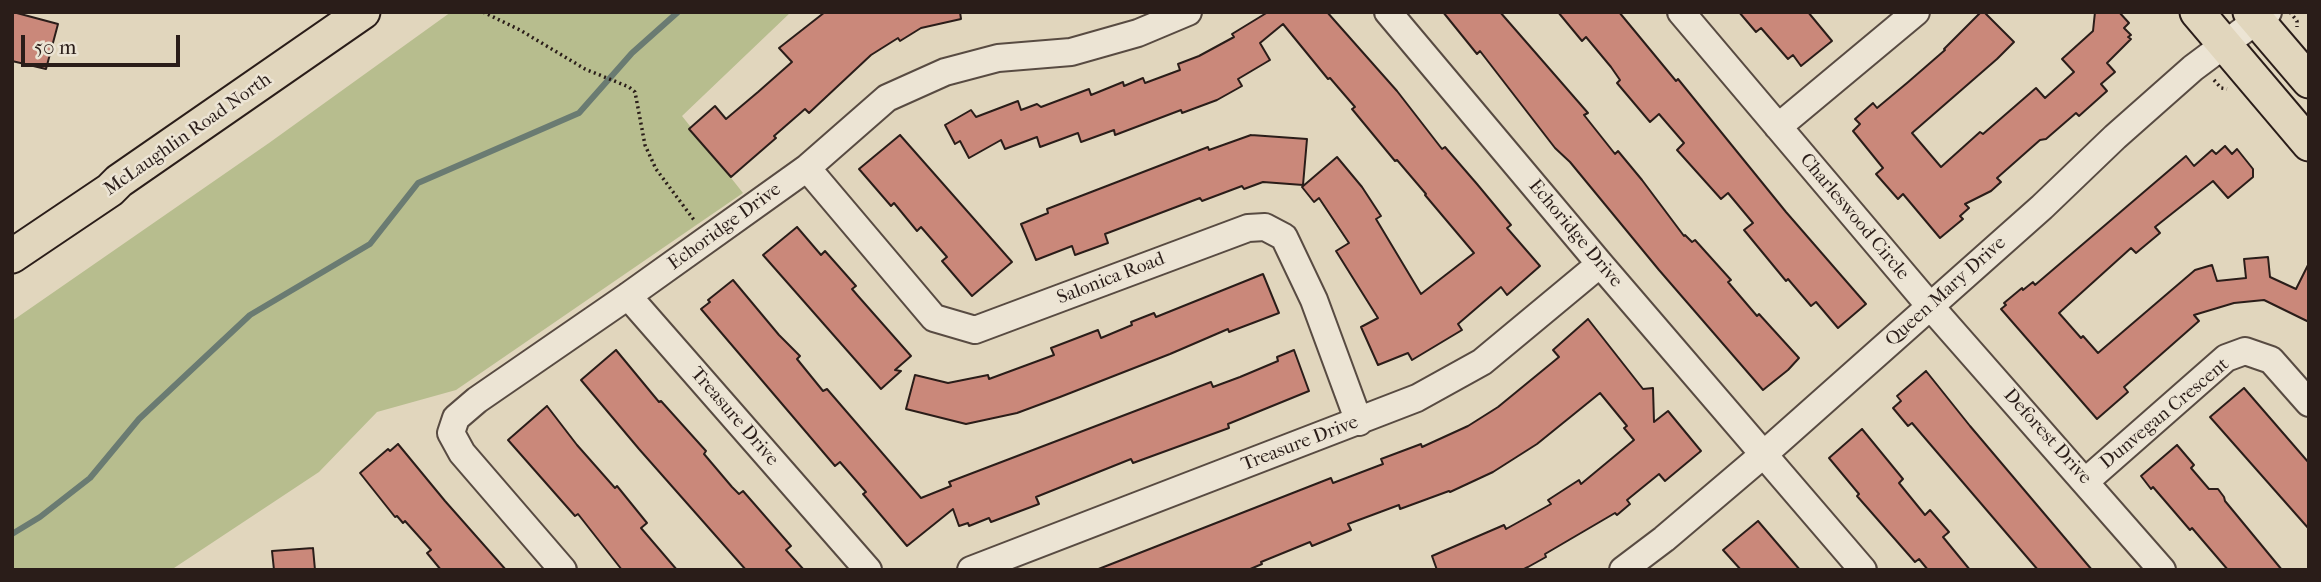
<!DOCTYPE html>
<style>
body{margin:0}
#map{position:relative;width:2321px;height:582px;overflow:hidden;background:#e1d6bd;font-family:"IM FELL French Canon",serif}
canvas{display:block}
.frame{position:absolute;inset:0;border:14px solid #2a1d19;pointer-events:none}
.scale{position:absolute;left:21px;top:35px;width:159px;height:32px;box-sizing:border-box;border:4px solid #2a1d19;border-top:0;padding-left:9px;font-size:21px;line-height:24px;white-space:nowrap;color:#2a1d19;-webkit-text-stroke:5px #ece4d4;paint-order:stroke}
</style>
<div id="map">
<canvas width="2321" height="582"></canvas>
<div class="frame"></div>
<div class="scale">50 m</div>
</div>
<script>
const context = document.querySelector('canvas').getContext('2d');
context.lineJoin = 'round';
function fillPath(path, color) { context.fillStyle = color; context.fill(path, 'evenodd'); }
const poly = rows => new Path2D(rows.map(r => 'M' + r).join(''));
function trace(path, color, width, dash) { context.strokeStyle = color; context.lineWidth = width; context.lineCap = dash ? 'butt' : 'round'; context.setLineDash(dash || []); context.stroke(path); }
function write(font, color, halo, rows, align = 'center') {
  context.font = font + ' "IM FELL French Canon",serif'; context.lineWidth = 5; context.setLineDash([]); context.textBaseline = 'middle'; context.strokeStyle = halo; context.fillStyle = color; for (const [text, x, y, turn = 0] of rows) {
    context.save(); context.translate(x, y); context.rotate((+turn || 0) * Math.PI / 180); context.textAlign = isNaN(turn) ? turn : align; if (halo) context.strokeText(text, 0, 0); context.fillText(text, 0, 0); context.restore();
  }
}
fillPath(poly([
 [451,12,791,12,682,116,743,193,456,390,377,412,319,472,171,570,12,570,12,321,269,143]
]), '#b7bd8e');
trace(poly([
 [12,534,40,517,90,478,139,419,250,315,370,244,418,183,579,113,632,53,678,12]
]), '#6a7b72', 6);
const building = poly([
 [13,12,58,24,46,69,12,61,13,12],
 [825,12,960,12,961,19,921,28,900,41,898,38,871,55,809,113,805,109,774,136,776,138,731,177,689,129,715,106,726,119,758,92,792,62,779,48,825,12],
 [1268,12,1327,12,1397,91,1442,149,1445,147,1477,184,1511,225,1507,228,1540,266,1507,295,1501,287,1458,324,1462,330,1412,360,1408,353,1378,365,1361,327,1378,318,1336,251,1349,243,1319,198,1314,202,1302,187,1337,157,1362,187,1381,216,1376,219,1421,294,1474,253,1425,195,1426,194,1397,160,1395,161,1352,109,1355,107,1330,78,1328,79,1283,24,1260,43,1270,60,1238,79,1242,86,1217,100,1182,113,1181,110,1115,135,1114,130,1081,142,1078,133,1040,147,1037,137,1005,149,1001,140,969,158,960,141,955,144,945,125,971,110,976,117,1018,101,1021,110,1037,104,1041,107,1089,89,1091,95,1123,82,1124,86,1143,78,1145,83,1180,70,1178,64,1199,56,1234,37,1232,34,1268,12],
 [1443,12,1500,12,1588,113,1584,115,1615,154,1618,151,1642,180,1684,236,1685,235,1692,242,1695,240,1731,280,1728,282,1757,316,1759,314,1799,358,1788,370,1763,390,1659,270,1570,162,1555,148,1480,51,1477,54,1443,12],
 [1558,12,1619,12,1676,81,1678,79,1786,212,1866,304,1838,328,1816,302,1811,306,1788,279,1786,281,1744,230,1753,223,1728,193,1721,199,1677,150,1684,143,1659,114,1650,122,1617,83,1620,80,1611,67,1586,37,1582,41,1558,12],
 [1739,12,1808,12,1832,41,1801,66,1793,55,1788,59,1761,28,1756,32,1739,12],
 [1981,12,1984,12,2014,42,1997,59,1912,133,1941,167,1980,132,1983,134,2036,88,2045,98,2074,72,2062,59,2093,31,2095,12,2119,12,2129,23,2124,28,2131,35,2128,37,2131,39,2107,63,2115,72,2101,84,2107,91,2079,116,2076,113,2046,139,2040,140,1997,178,2001,182,1991,191,1965,204,1969,208,1960,216,1963,219,1940,238,1903,194,1898,199,1876,174,1883,168,1853,131,1860,124,1855,119,1873,103,1877,108,1907,83,1945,50,1944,49,1981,12],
 [900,135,1012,262,972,296,942,261,947,257,921,227,917,231,894,203,891,206,859,169,900,135],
 [1251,135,1307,139,1303,185,1263,182,1244,189,1242,186,1202,201,1200,198,1105,234,1108,243,1075,255,1072,246,1036,260,1021,224,1048,213,1047,209,1208,147,1209,150,1251,135],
 [2225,146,2232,154,2237,149,2253,169,2253,177,2228,198,2213,181,2155,227,2160,233,2136,253,2131,248,2059,313,2081,338,2083,336,2098,353,2195,270,2212,265,2217,281,2246,278,2244,259,2268,257,2270,277,2296,289,2309,263,2309,322,2264,300,2234,303,2194,315,2199,321,2124,387,2128,392,2097,419,2001,309,2006,305,2004,303,2022,288,2023,290,2033,282,2035,285,2186,156,2194,166,2212,150,2216,154,2225,146],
 [797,227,821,255,825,251,856,286,852,289,858,296,911,356,895,370,901,371,881,389,763,255,797,227],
 [1263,274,1279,313,1229,332,1228,329,1170,354,1060,397,1017,413,966,424,906,409,915,375,948,383,988,375,989,379,1054,355,1051,348,1098,330,1101,338,1132,325,1131,322,1154,313,1156,317,1263,274],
 [733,280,779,335,800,356,797,359,823,391,827,389,921,498,951,486,949,482,1130,413,1211,382,1213,387,1240,377,1278,361,1277,357,1294,350,1309,391,1228,424,1229,428,1133,463,1131,459,1036,497,1039,504,991,522,989,518,969,526,968,523,959,526,953,509,907,546,863,494,866,492,840,462,835,466,701,309,710,302,708,300,733,280],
 [1588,319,1643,389,1653,388,1654,422,1668,411,1701,451,1665,481,1659,474,1627,500,1630,504,1617,515,1615,513,1545,554,1546,557,1528,567,1522,570,1437,570,1432,556,1504,525,1506,529,1551,504,1548,500,1579,480,1581,484,1634,440,1624,428,1627,426,1600,393,1537,444,1493,472,1450,492,1449,491,1400,509,1399,505,1348,524,1351,530,1312,546,1310,542,1261,562,1262,564,1248,570,1096,570,1331,478,1333,483,1383,464,1381,459,1421,444,1422,447,1468,426,1498,407,1559,357,1553,350,1588,319],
 [616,350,659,402,661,401,706,451,704,454,732,487,739,494,743,491,791,546,786,550,804,570,746,570,639,449,581,380,616,350],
 [1926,371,1970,426,2092,570,2038,570,1912,423,1908,426,1893,408,1901,401,1897,396,1926,371],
 [2244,388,2309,463,2309,529,2210,417,2244,388],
 [547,406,577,445,615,488,617,486,647,523,641,528,677,570,622,570,578,514,575,516,508,440,547,406],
 [1862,429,1903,479,1899,483,1925,515,1930,510,1949,532,1943,537,1970,570,1928,570,1919,559,1915,562,1857,496,1859,494,1829,458,1862,429],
 [398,444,445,501,506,570,441,570,427,553,431,550,405,521,403,523,397,516,395,517,360,473,388,449,390,451,398,444],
 [2177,445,2194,465,2191,468,2209,489,2218,489,2224,497,2225,501,2282,570,2228,570,2192,528,2190,530,2153,487,2151,489,2141,476,2177,445],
 [1758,521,1800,570,1741,570,1723,550,1758,521],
 [313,548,315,570,274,570,272,551,313,548]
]);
fillPath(building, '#ca887a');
trace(building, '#2a1d19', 2);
const minor = poly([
 [1388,12,1600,264,1863,570],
 [1681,12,1930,306,2162,570],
 [1778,127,1916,12],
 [807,168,934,318,975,330,1248,228,1265,227,1284,237,1314,300,1359,422],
 [628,296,868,570],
 [2086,481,2226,358,2245,351,2271,360,2309,403],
 [563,570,462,453,451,433,456,418,477,400,628,296,807,168,887,98,945,72,998,58,1071,52,1138,33,1188,12],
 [971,570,1417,398,1482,362,1600,264],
 [1623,570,1664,539,1764,454,2042,207,2115,137,2193,68,2268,12]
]);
const major = poly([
 [2197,12,2309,144],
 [2250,12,2309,81],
 [12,256,110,190,119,181,363,12]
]);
trace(minor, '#584b42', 30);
trace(major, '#2a1d19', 37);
trace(poly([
 [483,12,520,30,585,69,629,87,635,92,645,145,656,169,694,220],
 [2290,12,2297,21,2297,27],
 [2214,80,2221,88,2227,89]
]), '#2a1d19', 3.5, [2, 3.5]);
trace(minor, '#ece4d4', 26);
trace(major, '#e1d6bd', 33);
write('19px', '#2a1d19', '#ece4d4', [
 ["McLaughlin Road North",188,135,-35],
 ["Charleswood Circle",1854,217,50],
 ["Echoridge Drive",725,227,-36],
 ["Echoridge Drive",1575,234,50],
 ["Salonica Road",1111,279,-21],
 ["Queen Mary Drive",1946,292,-42],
 ["Dunvegan Crescent",2165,414,-40],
 ["Treasure Drive",734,417,49],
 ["Deforest Drive",2047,437,48],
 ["Treasure Drive",1300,444,-21]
]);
</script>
